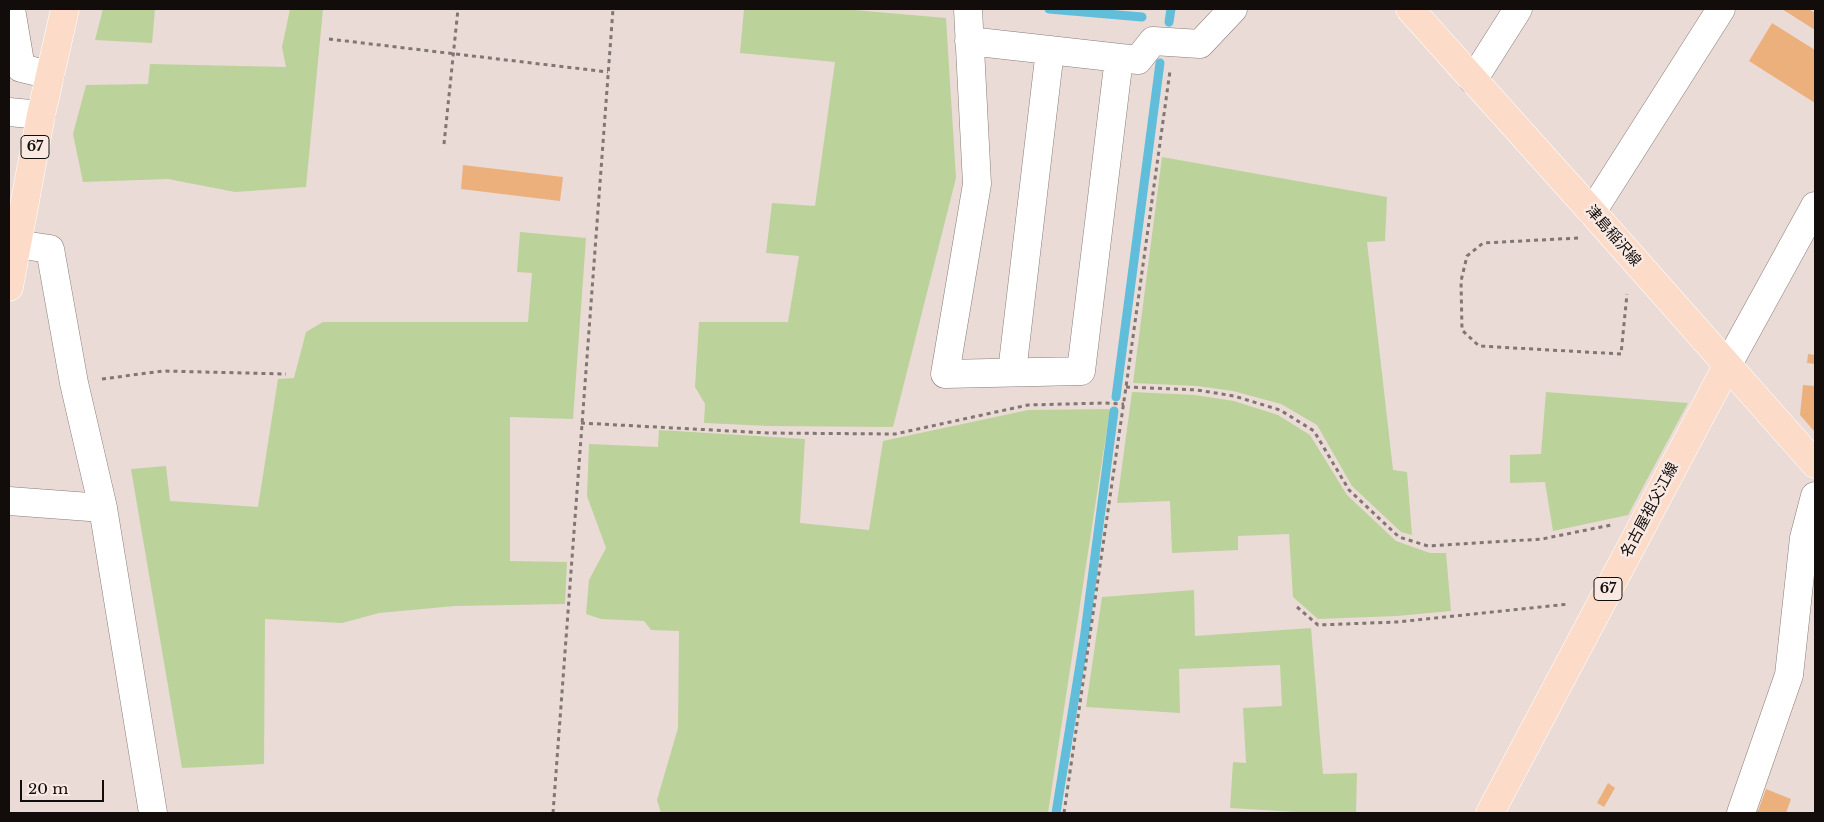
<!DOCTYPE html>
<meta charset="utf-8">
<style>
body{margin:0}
#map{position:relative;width:1824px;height:822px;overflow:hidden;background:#eadbd6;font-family:"Libre Baskerville",serif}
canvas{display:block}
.frame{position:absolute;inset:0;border:10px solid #120d0b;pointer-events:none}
.scale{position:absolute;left:20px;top:780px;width:84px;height:22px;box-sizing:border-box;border:2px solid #120d0b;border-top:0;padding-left:6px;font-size:15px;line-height:18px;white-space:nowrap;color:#120d0b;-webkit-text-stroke:4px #f8e9e3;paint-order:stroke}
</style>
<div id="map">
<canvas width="1824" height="822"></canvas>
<div class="frame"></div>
<div class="scale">20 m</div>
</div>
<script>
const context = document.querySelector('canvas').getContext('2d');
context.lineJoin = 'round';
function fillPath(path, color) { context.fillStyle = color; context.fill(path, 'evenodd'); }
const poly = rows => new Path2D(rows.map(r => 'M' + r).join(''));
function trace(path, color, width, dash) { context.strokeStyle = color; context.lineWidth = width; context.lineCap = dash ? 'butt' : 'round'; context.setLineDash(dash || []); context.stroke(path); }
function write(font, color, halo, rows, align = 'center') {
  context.font = font + ' "Libre Baskerville","Noto Sans JP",serif'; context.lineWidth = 5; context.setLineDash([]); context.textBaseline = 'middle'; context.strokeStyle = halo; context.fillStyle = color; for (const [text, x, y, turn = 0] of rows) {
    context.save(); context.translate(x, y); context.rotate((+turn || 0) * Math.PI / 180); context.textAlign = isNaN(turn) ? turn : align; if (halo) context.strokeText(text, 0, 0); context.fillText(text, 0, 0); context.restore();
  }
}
fillPath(poly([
 [103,9,155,9,152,43,95,40],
 [290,9,323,9,306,187,235,192,168,179,83,182,73,134,86,85,148,84,150,64,286,67,282,47],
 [744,9,843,9,946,18,956,178,893,427,770,426,704,423,705,404,695,387,699,322,788,322,799,256,766,253,772,203,815,206,835,62,740,53],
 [1162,157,1387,197,1385,241,1367,242,1393,470,1407,472,1412,535,1401,532,1352,486,1317,425,1281,404,1233,391,1197,386,1133,383],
 [520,232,586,238,573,419,510,417,510,561,567,562,565,604,455,606,379,613,342,623,265,619,264,764,182,768,131,469,166,466,170,501,258,507,278,379,294,378,306,332,323,322,528,322,532,273,517,272],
 [1132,392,1195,395,1234,401,1278,415,1310,435,1347,495,1396,541,1430,553,1446,553,1451,611,1397,616,1318,619,1293,597,1289,534,1238,536,1238,550,1172,553,1170,501,1117,503],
 [1546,392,1688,403,1628,515,1553,531,1545,482,1510,483,1510,455,1541,454],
 [1110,409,1048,813,661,813,657,800,678,728,679,631,651,630,644,621,601,619,586,614,589,580,606,548,587,496,589,444,658,447,659,430,805,439,800,523,869,530,883,441,1028,410],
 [1194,590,1195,636,1311,628,1323,774,1357,773,1356,813,1313,813,1230,808,1233,762,1246,763,1243,708,1282,706,1280,665,1179,669,1180,713,1086,707,1102,597]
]), '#bcd29b');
trace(poly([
 [1049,9,1142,17],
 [1169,22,1171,9],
 [1116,397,1160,63],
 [1056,813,1084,640,1114,411]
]), '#61beda', 9);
fillPath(poly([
 [1782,9,1809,9,1815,13,1815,30],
 [1772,23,1815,50,1815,103,1749,61],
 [463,165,563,177,560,201,461,189],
 [1808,354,1815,355,1815,364,1807,363],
 [1803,385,1815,386,1814,431,1800,415],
 [1608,783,1615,788,1604,807,1597,803],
 [1766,789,1791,799,1786,813,1752,813,1753,810,1758,811]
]), '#ecb07d');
const minor = poly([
 [11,9,21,68,50,75],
 [968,9,977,184,945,374,1081,371,1119,58],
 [969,41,1138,60,1153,41,1200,44,1233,9],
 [1473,80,1518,9],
 [9,112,41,115],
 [1592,212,1721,9],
 [16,244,50,249,74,383,103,508,153,813],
 [1727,366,1815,206],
 [1012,372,1050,50],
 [9,501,103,508],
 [1741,813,1789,675,1804,538,1815,496]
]);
const major = poly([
 [1410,9,1592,212,1815,464],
 [9,287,41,115,65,9],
 [1490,813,1727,366]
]);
trace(minor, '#897c77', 29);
trace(major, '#fff', 29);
trace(poly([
 [329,39,608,72],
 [444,144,458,9],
 [1578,238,1483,243,1467,256,1461,281,1462,330,1479,346,1621,354,1627,294],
 [102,379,163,371,286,374],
 [1126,387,1197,390,1234,396,1280,410,1314,431,1349,490,1399,537,1428,546,1542,539,1611,525],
 [581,423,768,433,895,434,1028,405,1104,403,1124,404],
 [1297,607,1318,625,1397,622,1569,604],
 [553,813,613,9],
 [1064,813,1126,387,1170,71]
]), '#807672', 3, [4, 4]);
trace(minor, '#fff', 28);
trace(major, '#fcdcc8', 28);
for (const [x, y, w] of [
 [35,147,28],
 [1608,589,28]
]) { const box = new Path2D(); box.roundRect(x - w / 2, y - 11.5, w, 23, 4); context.fillStyle = '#f8e9e3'; context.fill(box); trace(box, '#120d0b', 1); }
write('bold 14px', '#120d0b', null, [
 ["67",35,147],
 ["67",1608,589]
]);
write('15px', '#120d0b', '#f8e9e3', [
 ["津島稲沢線",1613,236,49],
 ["名古屋祖父江線",1650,510,-62]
]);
</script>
